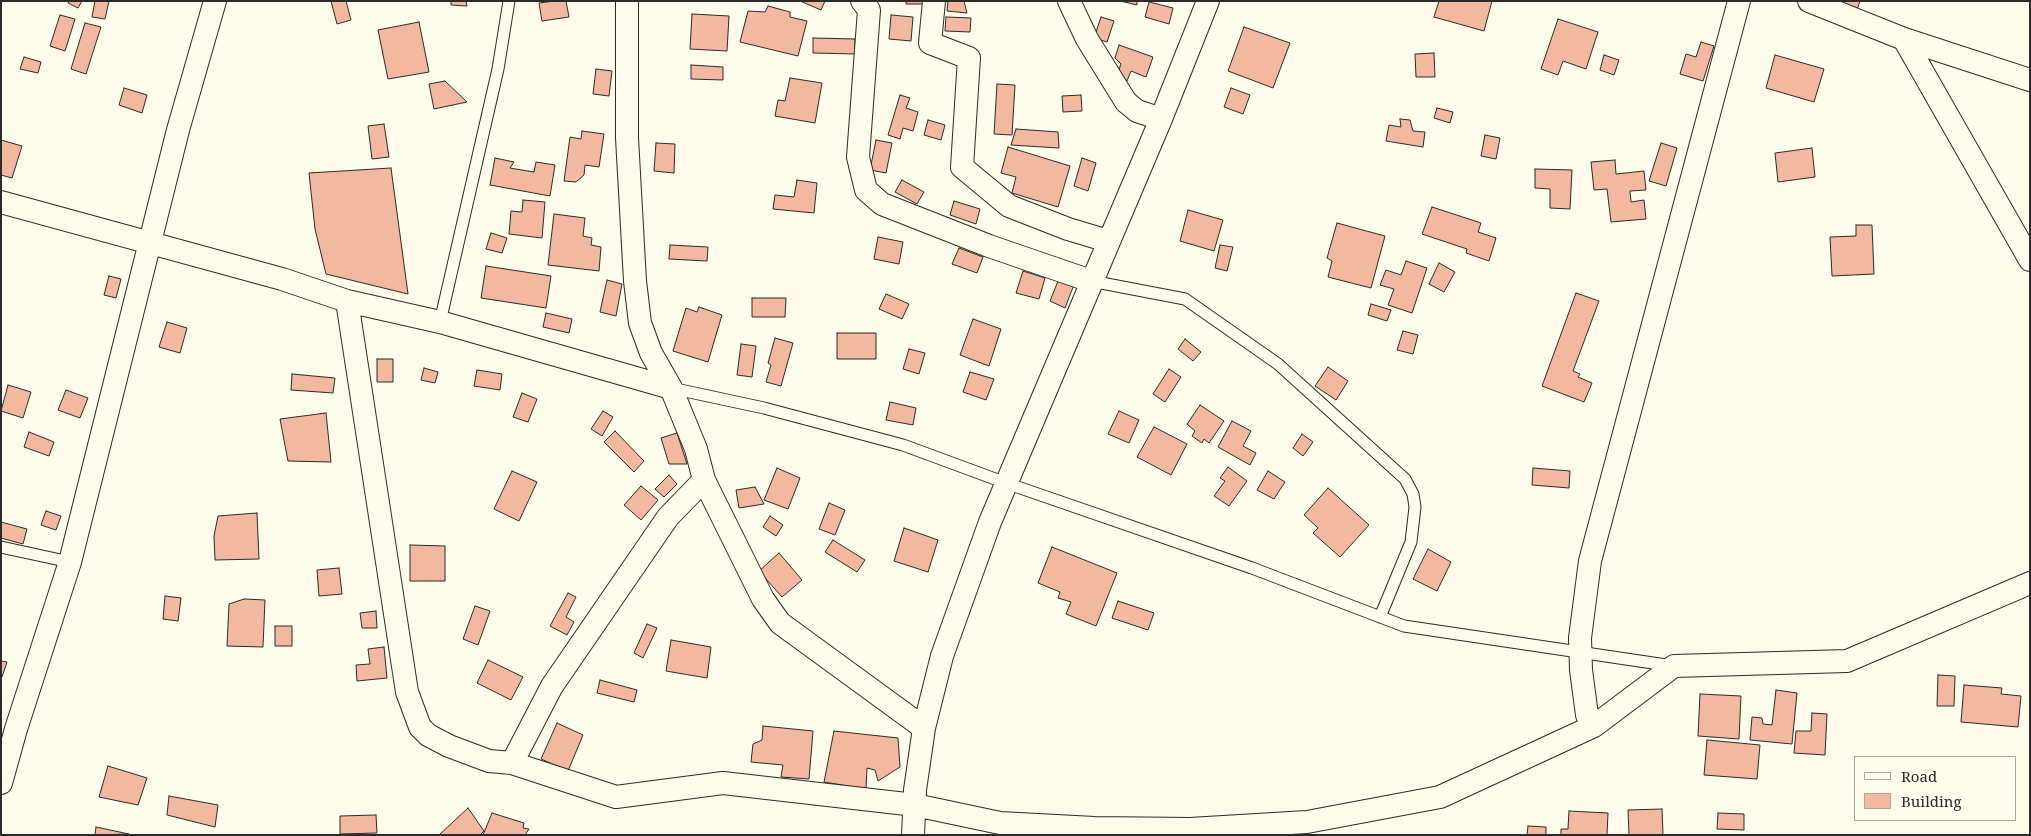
<!DOCTYPE html>
<style>
body{margin:0}
#map{position:relative;width:2031px;height:836px;overflow:hidden;background:#fdfbea;font-family:"Noto Serif",serif}
canvas{display:block}
.frame{position:absolute;inset:0;border:2px solid #2b2b2b;pointer-events:none}
.legend{position:absolute;left:1854px;top:756px;width:162px;height:65px;box-sizing:border-box;background:#fdfbea;border:1px solid #a9a89e;margin:0;padding:6px 9px;list-style:none;font-size:15px;color:#2b2b2b}
.legend li{display:flex;align-items:center;gap:10px;height:25px}
.legend b{width:25px;border:1px solid #a9a89e}
</style>
<div id="map">
<canvas width="2031" height="836"></canvas>
<div class="frame"></div>
<ul class="legend">
<li><b style="height:6px;background:#fdfbea"></b>Road</li>
<li><b style="height:14px;background:#f2b8a0"></b>Building</li>
</ul>
</div>
<script>
const context = document.querySelector('canvas').getContext('2d');
context.lineJoin = 'round';
function fillPath(path, color) { context.fillStyle = color; context.fill(path, 'evenodd'); }
const poly = rows => new Path2D(rows.map(r => 'M' + r).join(''));
function trace(path, color, width, dash) { context.strokeStyle = color; context.lineWidth = width; context.lineCap = dash ? 'butt' : 'round'; context.setLineDash(dash || []); context.stroke(path); }
const building = poly([
 [69,1,82,1,78,8,68,3,69,1],
 [95,1,109,1,105,19,92,17,95,1],
 [331,1,346,1,351,20,337,24,331,1],
 [451,1,466,1,467,6,451,5,451,1],
 [554,1,566,1,569,17,542,21,539,3,554,1],
 [800,1,825,1,821,10,800,1],
 [906,1,924,1,924,4,906,4,906,1],
 [948,1,964,1,967,13,947,11,948,1],
 [1120,1,1137,1,1137,5,1120,1],
 [1439,1,1492,1,1484,31,1434,17,1439,1],
 [1832,1,1860,1,1857,10,1832,1],
 [1149,2,1173,8,1169,24,1145,17,1149,2],
 [768,6,790,12,790,17,807,21,798,56,740,42,748,11,765,12,768,6],
 [692,14,729,16,727,51,690,49,692,14],
 [60,15,75,19,65,51,50,46,60,15],
 [891,15,913,17,911,41,889,39,891,15],
 [946,17,971,18,970,32,945,31,946,17],
 [1101,17,1114,21,1107,42,1094,38,1101,17],
 [1558,19,1598,32,1586,69,1563,61,1558,75,1541,69,1558,19],
 [419,22,429,72,388,79,378,30,419,22],
 [85,23,101,27,86,74,71,69,85,23],
 [1244,27,1290,43,1273,88,1228,71,1244,27],
 [813,38,855,39,855,54,813,53,813,38],
 [1701,42,1714,46,1703,81,1680,74,1686,54,1696,57,1701,42],
 [1119,45,1153,57,1146,77,1131,71,1127,81,1116,77,1121,64,1115,58,1119,45],
 [1434,53,1435,77,1416,77,1415,54,1434,53],
 [1604,55,1619,60,1614,75,1600,70,1604,55],
 [1775,55,1824,69,1814,102,1766,88,1775,55],
 [24,57,41,62,38,73,20,69,24,57],
 [691,65,723,67,723,80,691,79,691,65],
 [596,69,612,71,609,96,593,94,596,69],
 [790,78,822,83,815,123,775,116,778,100,785,101,790,78],
 [445,81,467,102,434,109,429,84,445,81],
 [997,84,1015,85,1012,135,994,134,997,84],
 [124,88,147,95,142,113,119,105,124,88],
 [1231,88,1250,95,1243,114,1224,107,1231,88],
 [900,95,910,98,906,108,918,112,913,131,903,128,900,139,888,135,900,95],
 [1081,95,1082,111,1063,112,1062,96,1081,95],
 [1437,108,1453,112,1450,123,1434,118,1437,108],
 [1400,119,1410,120,1413,131,1425,132,1423,147,1386,141,1389,125,1401,127,1400,119],
 [928,120,945,125,941,140,924,135,928,120],
 [384,124,389,157,372,159,368,126,384,124],
 [1016,129,1058,132,1059,148,1011,145,1016,129],
 [582,131,604,134,599,167,585,165,584,175,576,182,564,181,570,137,581,139,582,131],
 [1485,135,1500,138,1496,159,1481,156,1485,135],
 [1,140,22,146,12,178,1,175,1,140],
 [876,140,892,143,886,173,870,170,876,140],
 [656,143,675,144,674,173,654,171,656,143],
 [1661,143,1677,148,1666,186,1649,181,1661,143],
 [1008,147,1070,166,1058,207,1012,193,1016,177,1001,173,1008,147],
 [1812,148,1815,177,1778,182,1775,153,1812,148],
 [495,158,514,162,510,168,534,172,536,162,555,165,550,196,490,185,495,158],
 [1082,158,1096,163,1088,191,1074,186,1082,158],
 [1615,160,1616,174,1644,171,1646,190,1630,191,1631,202,1644,200,1646,219,1611,222,1607,189,1594,190,1591,162,1615,160],
 [391,168,408,294,326,274,315,229,309,173,391,168],
 [1535,169,1572,170,1570,209,1550,208,1550,189,1535,188,1535,169],
 [797,180,817,183,814,213,773,209,775,195,794,197,797,180],
 [902,180,924,192,917,204,895,192,902,180],
 [523,200,545,202,542,238,509,234,511,211,522,212,523,200],
 [954,201,980,209,976,224,950,215,954,201],
 [1432,207,1481,223,1478,232,1496,238,1489,261,1466,253,1467,249,1422,234,1432,207],
 [1188,210,1223,220,1214,251,1180,241,1188,210],
 [554,214,585,218,583,236,592,238,591,245,601,247,599,271,548,265,554,214],
 [1337,223,1385,236,1371,288,1328,277,1332,261,1327,258,1337,223],
 [1856,225,1872,225,1874,274,1832,276,1830,237,1856,236,1856,225],
 [491,233,507,238,502,253,486,249,491,233],
 [878,237,903,242,899,264,874,259,878,237],
 [670,245,708,247,707,261,669,259,670,245],
 [1220,245,1233,247,1227,271,1215,268,1220,245],
 [959,248,983,257,977,273,952,264,959,248],
 [1406,261,1427,268,1412,313,1388,305,1394,289,1380,285,1386,270,1401,275,1406,261],
 [1439,263,1455,272,1444,292,1429,284,1439,263],
 [486,266,551,276,546,308,481,298,486,266],
 [1023,271,1045,278,1039,299,1016,293,1023,271],
 [109,276,121,279,116,298,104,295,109,276],
 [1060,276,1075,282,1065,308,1050,301,1060,276],
 [607,280,622,284,616,316,600,312,607,280],
 [1576,293,1599,301,1573,371,1580,374,1578,377,1592,383,1584,402,1542,386,1576,293],
 [886,294,909,304,902,319,879,309,886,294],
 [752,298,786,298,785,317,752,317,752,298],
 [1371,304,1391,310,1387,321,1368,315,1371,304],
 [699,307,722,315,708,362,673,351,686,308,697,312,699,307],
 [546,313,572,319,569,333,543,327,546,313],
 [973,319,1001,329,989,366,960,355,973,319],
 [167,322,187,328,180,353,159,347,167,322],
 [1403,331,1418,335,1413,354,1397,350,1403,331],
 [837,333,876,333,876,359,837,359,837,333],
 [775,338,793,343,781,386,766,382,771,365,768,363,775,338],
 [1185,339,1201,352,1193,361,1178,349,1185,339],
 [741,344,756,346,752,377,737,375,741,344],
 [909,349,925,353,919,374,903,369,909,349],
 [377,359,393,359,393,382,377,382,377,359],
 [1328,367,1348,381,1336,400,1315,386,1328,367],
 [424,368,438,372,435,383,421,380,424,368],
 [1169,369,1181,377,1165,402,1153,394,1169,369],
 [477,370,502,374,500,390,474,386,477,370],
 [970,372,994,379,986,400,963,392,970,372],
 [292,374,335,378,333,393,291,390,292,374],
 [8,385,31,392,23,418,1,411,8,385],
 [66,390,88,398,80,418,58,410,66,390],
 [522,393,537,399,528,422,513,417,522,393],
 [890,402,916,408,913,425,886,420,890,402],
 [1200,405,1224,421,1209,443,1204,439,1202,443,1192,436,1195,431,1187,424,1200,405],
 [603,411,613,417,602,436,591,429,603,411],
 [1119,411,1139,420,1129,443,1108,434,1119,411],
 [326,413,331,462,288,461,280,419,326,413],
 [1232,421,1251,431,1243,446,1256,453,1250,465,1218,447,1232,421],
 [1154,427,1187,444,1171,475,1137,457,1154,427],
 [615,431,644,461,634,472,604,442,615,431],
 [29,432,54,442,49,456,24,447,29,432],
 [677,433,687,464,669,464,661,438,677,433],
 [1302,434,1313,442,1303,456,1293,448,1302,434],
 [1228,467,1247,481,1229,506,1214,496,1225,481,1220,478,1228,467],
 [777,468,800,478,788,509,764,500,777,468],
 [1533,468,1570,471,1569,488,1532,485,1533,468],
 [512,471,537,482,519,521,494,509,512,471],
 [1268,471,1285,482,1274,499,1257,490,1268,471],
 [669,475,677,484,664,497,655,489,669,475],
 [641,486,658,500,641,520,624,505,641,486],
 [755,487,764,504,739,508,736,490,755,487],
 [1328,488,1369,525,1340,557,1313,533,1318,528,1304,515,1328,488],
 [829,503,845,510,835,535,819,529,829,503],
 [46,511,61,516,56,530,41,525,46,511],
 [257,513,259,559,215,560,214,536,218,516,257,513],
 [770,516,783,525,776,536,763,527,770,516],
 [1,522,27,529,23,544,1,538,1,522],
 [904,528,938,540,928,572,894,561,904,528],
 [833,540,865,560,857,572,825,552,833,540],
 [410,545,445,546,445,581,410,581,410,545],
 [1052,547,1117,573,1096,626,1066,614,1071,602,1058,598,1060,592,1038,583,1052,547],
 [1428,549,1451,562,1437,591,1413,579,1428,549],
 [779,553,802,580,782,597,759,571,779,553],
 [339,568,342,594,319,596,317,570,339,568],
 [568,593,576,597,566,617,574,622,567,635,550,626,568,593],
 [165,596,181,598,178,621,163,619,165,596],
 [244,599,265,600,263,647,227,646,229,604,244,599],
 [1118,601,1154,613,1148,630,1112,618,1118,601],
 [475,606,490,611,478,645,463,639,475,606],
 [376,611,377,628,362,628,360,613,376,611],
 [647,624,657,628,643,658,634,653,647,624],
 [275,626,292,626,292,646,275,646,275,626],
 [671,640,711,647,707,678,666,671,671,640],
 [384,647,387,678,357,681,356,665,370,664,368,649,384,647],
 [488,660,523,677,511,700,477,683,488,660],
 [1,661,7,662,2,677,1,677,1,661],
 [1938,675,1955,676,1954,706,1937,706,1938,675],
 [600,680,637,690,634,702,597,693,600,680],
 [1964,685,2002,688,2001,694,2021,696,2018,727,1961,722,1964,685],
 [1776,690,1797,693,1792,744,1750,740,1752,717,1762,718,1763,724,1772,725,1776,690],
 [1700,694,1741,696,1739,739,1698,736,1700,694],
 [1812,713,1827,714,1825,755,1794,753,1796,731,1811,731,1812,713],
 [557,723,583,735,568,771,541,759,557,723],
 [763,726,813,731,809,779,781,777,783,765,751,762,753,744,762,740,763,726],
 [834,731,898,738,900,767,878,781,875,770,867,768,866,789,824,782,834,731],
 [1707,740,1760,745,1757,779,1704,775,1707,740],
 [108,766,147,778,138,805,99,797,108,766],
 [169,796,218,805,215,827,167,815,169,796],
 [468,808,484,831,480,835,439,835,468,808],
 [1662,809,1663,835,1629,835,1628,810,1662,809],
 [1569,811,1608,813,1607,835,1561,835,1561,829,1568,829,1569,811],
 [492,813,524,823,523,828,529,829,525,835,483,835,492,813],
 [1718,813,1744,814,1744,830,1717,829,1718,813],
 [376,815,377,833,340,834,340,816,376,815],
 [1528,826,1546,827,1546,835,1527,835,1528,826],
 [96,827,129,834,95,835,96,827]
]);
fillPath(building, '#f2b8a0');
trace(building, '#2b2b2b', 1);
const service = poly([
 [1091,281,1185,299,1278,364,1405,479,1413,494,1415,507,1411,542,1380,617],
 [440,322,498,69,509,1],
 [671,388,764,408,903,445,1006,483,1252,568,1404,626,1673,666],
 [1,547,70,562]
]);
const minor = poly([
 [627,1,627,138,635,281,640,323,651,353,671,388],
 [862,1,869,10,858,157,866,190,882,204,989,246,1091,281],
 [934,1,930,43,969,58,962,167,1009,206,1068,229,1108,241],
 [1069,1,1087,39,1126,102,1137,111,1161,119],
 [1809,1,1904,39,2030,80],
 [1904,39,2030,260],
 [1,202,282,279,347,301,440,322,671,388,696,449,704,480,763,599,780,623,924,728],
 [347,301,407,692,420,727,428,735,449,746,489,761,512,763,552,686,668,517,704,480],
 [1594,726,1587,715,1581,670,1580,638,1590,561,1739,1],
 [512,763,616,797,723,783,915,805,1000,823,1094,828,1190,829,1307,822,1440,797,1594,726,1674,666,1847,661,2030,583],
 [1,783,16,729,70,562,178,130,215,1],
 [913,835,915,790,924,728,942,656,990,522,1161,119,1208,1]
]);
trace(service, '#2b2b2b', 13);
trace(minor, '#2b2b2b', 24);
trace(service, '#fdfbea', 11);
trace(minor, '#fdfbea', 22);
</script>
